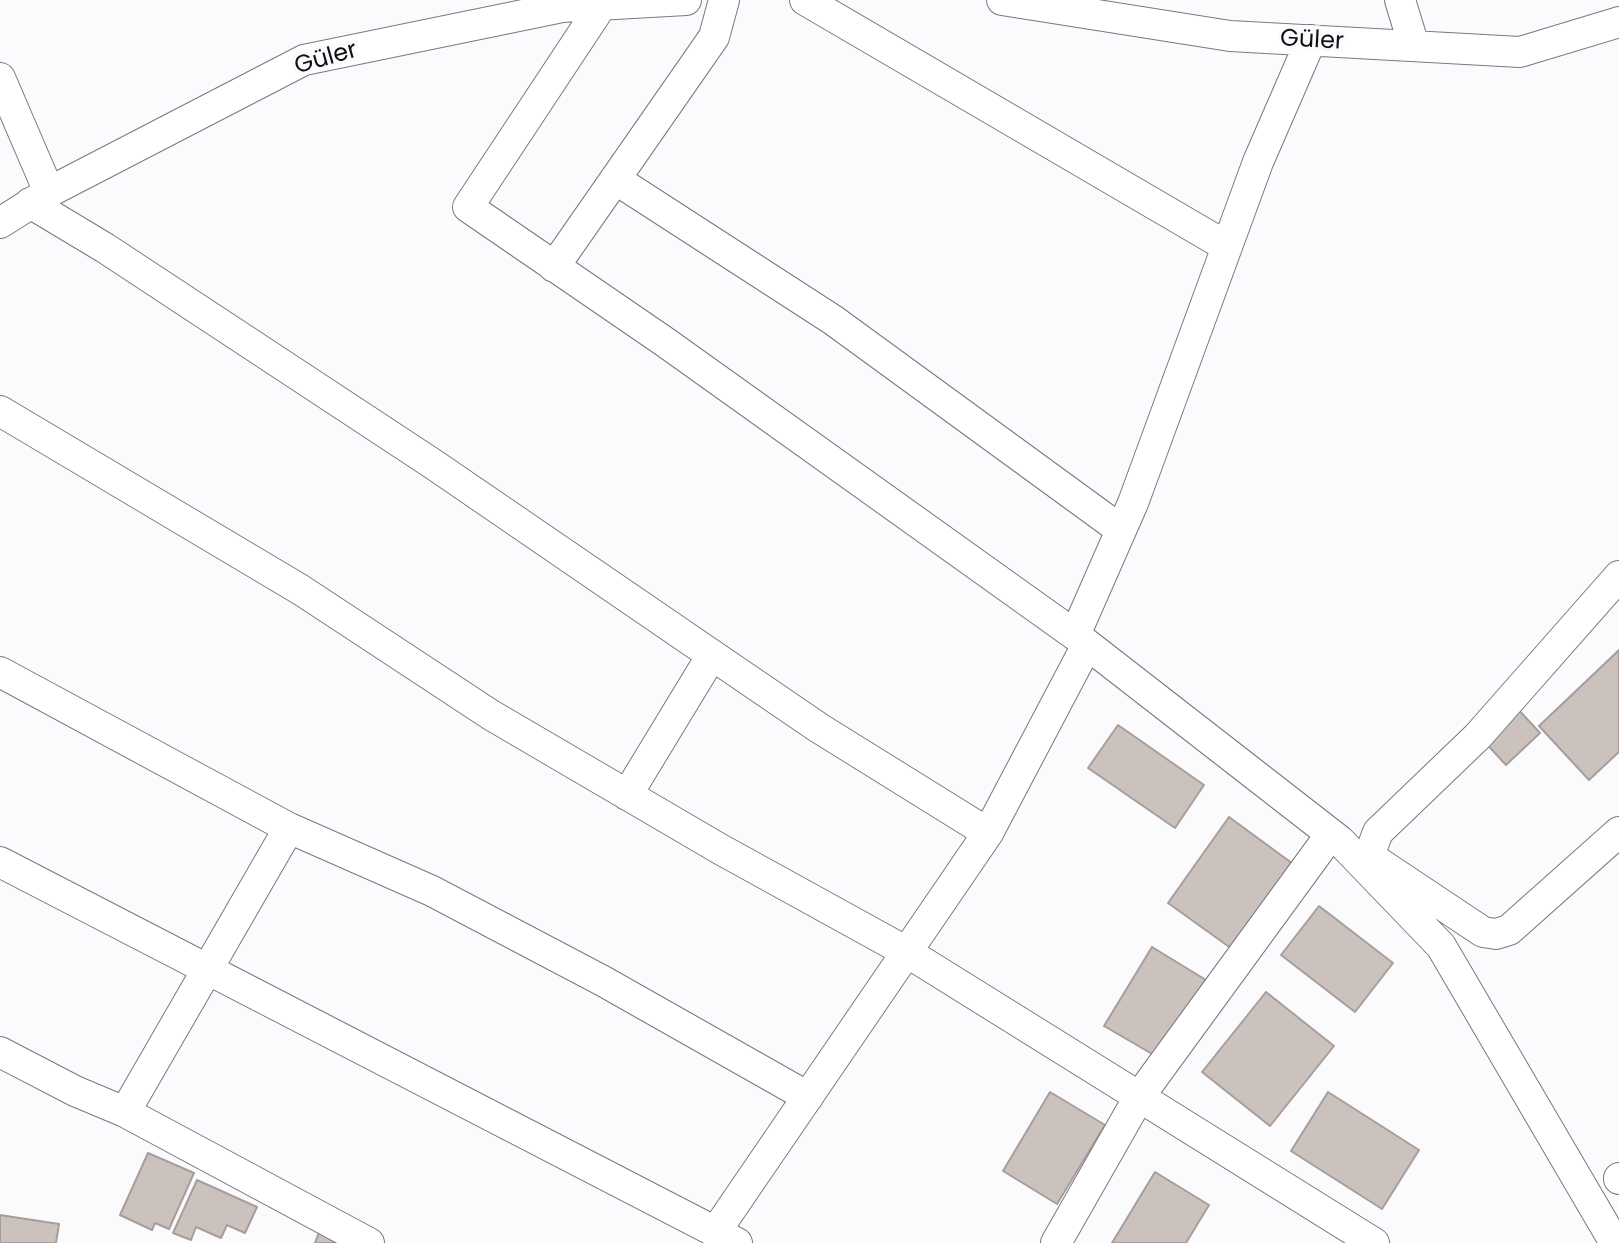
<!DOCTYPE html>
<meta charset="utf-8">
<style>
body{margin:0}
canvas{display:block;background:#fbfbfe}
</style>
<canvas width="1619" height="1243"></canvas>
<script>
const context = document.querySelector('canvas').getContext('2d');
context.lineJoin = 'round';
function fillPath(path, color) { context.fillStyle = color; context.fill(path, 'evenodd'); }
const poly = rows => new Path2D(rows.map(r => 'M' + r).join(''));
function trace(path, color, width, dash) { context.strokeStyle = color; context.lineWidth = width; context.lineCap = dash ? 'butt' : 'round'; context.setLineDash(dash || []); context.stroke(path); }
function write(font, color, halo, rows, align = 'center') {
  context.font = font + ' Poppins,sans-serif'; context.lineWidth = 8; context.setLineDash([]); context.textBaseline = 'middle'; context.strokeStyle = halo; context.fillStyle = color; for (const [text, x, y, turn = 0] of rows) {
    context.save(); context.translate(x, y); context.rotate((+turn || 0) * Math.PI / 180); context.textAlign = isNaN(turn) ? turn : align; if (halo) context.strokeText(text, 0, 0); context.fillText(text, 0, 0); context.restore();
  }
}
const building = poly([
 [1619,650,1619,752,1589,780,1539,726,1619,650],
 [1515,706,1540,733,1506,765,1481,738,1515,706],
 [1118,725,1204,785,1175,828,1088,768,1118,725],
 [1229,817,1300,869,1239,954,1168,903,1229,817],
 [1319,906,1393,963,1355,1012,1281,955,1319,906],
 [1152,947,1206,980,1159,1058,1104,1026,1152,947],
 [1266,992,1334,1046,1270,1126,1202,1072,1266,992],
 [1050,1092,1105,1125,1057,1204,1003,1171,1050,1092],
 [1328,1092,1419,1150,1382,1209,1291,1151,1328,1092],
 [148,1153,194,1173,169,1229,155,1223,152,1230,120,1215,148,1153],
 [1155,1172,1209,1205,1186,1243,1112,1243,1155,1172],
 [197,1180,257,1207,245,1233,227,1225,221,1238,196,1227,191,1240,173,1233,197,1180],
 [0,1215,59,1224,56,1243,0,1243,0,1215],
 [319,1232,340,1243,315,1243,319,1232]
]);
fillPath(building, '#cbc2be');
trace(building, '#a79e9b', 2);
const minor = poly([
 [599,0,601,6,468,207,665,342,1075,635,1340,841,1441,946,1615,1243],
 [805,0,1226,246],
 [1002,0,1230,36,1520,52,1619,22],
 [1400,0,1414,46],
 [0,78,49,192],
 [615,179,833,320,1121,530],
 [30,203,105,248,433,464,712,655,627,795],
 [0,223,49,192,304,60,562,7,686,0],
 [554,267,714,37,724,0],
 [0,411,301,590,491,715,720,849,905,951,1374,1243],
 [1619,576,1478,736,1378,832,1369,856,1483,932,1496,934,1509,930,1619,832],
 [1075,635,1133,503,1258,162,1311,40],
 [712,655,819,728,988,833],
 [0,672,289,828],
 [0,862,737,1243],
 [0,1052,75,1091,125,1112,289,828,432,891,603,981,808,1097],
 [125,1112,369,1243],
 [1619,1179,1619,1178],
 [716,1231,988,833,1087,645],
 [1056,1243,1139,1097,1331,834]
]);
trace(minor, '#787981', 32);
trace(minor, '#fff', 30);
write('24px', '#101013', '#fbfbfe', [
 ["Güler",1312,41,3],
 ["Güler",326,59,-16]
]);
</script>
